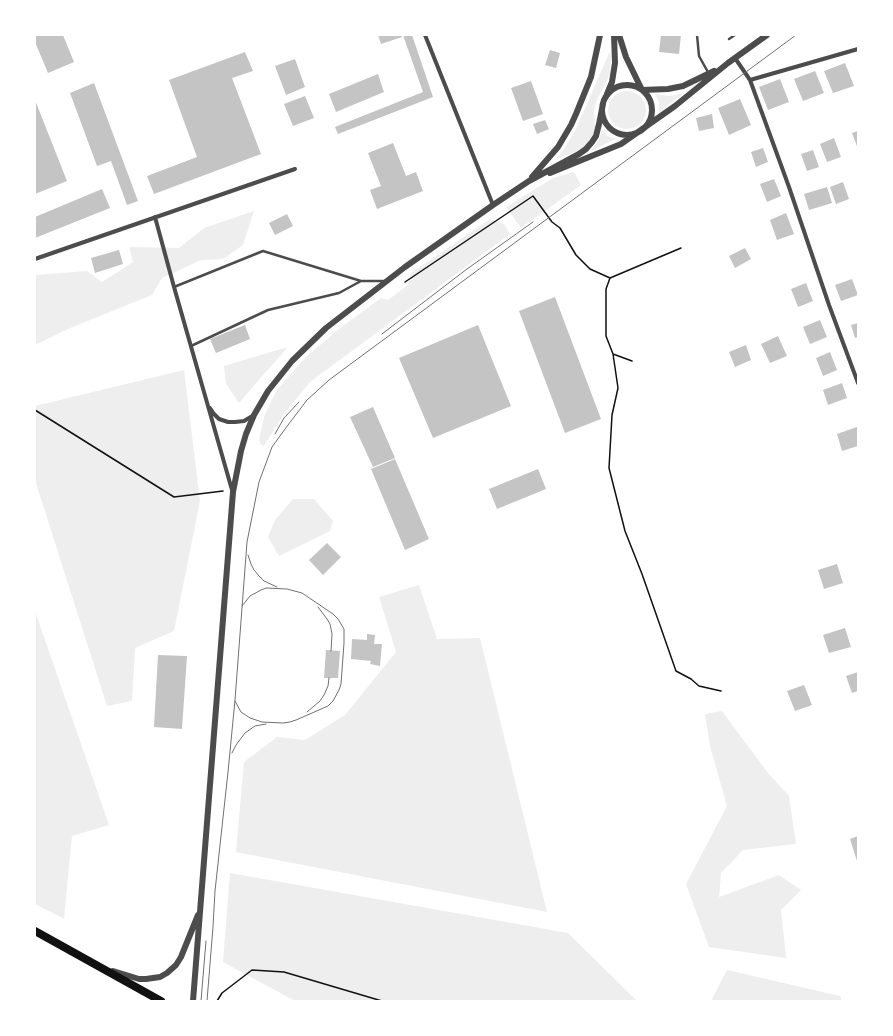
<!DOCTYPE html>
<style>
body{margin:0}
#map{position:relative;width:893px;height:1036px;overflow:hidden;background:#fff;font-family:Montserrat,sans-serif}
canvas{display:block}
.frame{position:absolute;inset:0;border:36px solid #fff;pointer-events:none}
</style>
<div id="map">
<canvas width="893" height="1036"></canvas>
<div class="frame"></div>
</div>
<script>
const context = document.querySelector('canvas').getContext('2d');
context.lineJoin = 'round';
function fillPath(path, color) { context.fillStyle = color; context.fill(path, 'evenodd'); }
const poly = rows => new Path2D(rows.map(r => 'M' + r).join(''));
function trace(path, color, width, dash) { context.strokeStyle = color; context.lineWidth = width; context.lineCap = dash ? 'butt' : 'round'; context.setLineDash(dash || []); context.stroke(path); }
fillPath(poly([
 [610,51,611,57,610,74,596,102,594,110,595,127,593,134,586,145,581,149,569,155,557,158,566,146,575,131],
 '608 110a19 19 0 1 1 38 0a19 19 0 1 1-38 0Z',
 [684,93,659,113,659,102,655,94,669,96,675,95],
 [602,130,607,136,615,139,590,152,599,139],
 [574,172,581,185,521,228,506,207,553,178],
 [254,211,243,245,223,259,201,260,162,278,152,295,70,328,35,345,35,275,87,271,102,282,133,262,129,247,179,248,204,228],
 [490,219,504,224,510,234,310,382,284,414,264,446,261,445,259,440,264,417,276,391,306,357,340,328,381,298,388,300,408,285,411,273],
 [288,347,257,382,239,403,226,384,224,366],
 [184,370,200,501,174,631,135,648,132,701,107,706,35,480,35,406],
 [293,499,314,499,333,521,330,531,279,556,268,537,275,520],
 [419,585,437,639,480,638,547,912,236,852,244,762,277,737,305,740,345,715,396,652,379,597],
 [35,611,109,825,72,836,64,919,35,904],
 [722,711,768,773,789,796,796,844,743,850,721,873,719,897,779,875,801,890,781,910,786,958,709,947,686,884,727,806,710,746,705,714],
 [230,873,568,933,637,1001,295,1001,223,962],
 [727,970,840,996,842,1001,711,1001]
]), '#eee');
fillPath(poly([
 [35,35,63,35,74,62,48,73,35,42],
 [378,35,401,35,402,37,381,44],
 [403,35,412,35,433,97,338,134,335,127,423,92],
 [661,35,681,35,679,54,659,52],
 [550,50,560,53,556,68,545,65],
 [245,52,253,71,232,78,261,154,154,194,147,176,197,157,169,80],
 [295,59,305,87,286,95,275,66],
 [845,63,854,86,833,93,824,71],
 [815,71,824,93,803,101,794,79],
 [378,74,384,92,336,112,329,94],
 [780,79,789,102,768,110,759,87],
 [531,81,543,114,523,121,511,88],
 [94,83,138,201,127,205,111,161,97,166,70,93],
 [305,96,314,118,293,126,284,104],
 [740,99,751,125,729,135,718,108],
 [35,100,67,181,35,194],
 [712,114,714,128,699,131,696,118],
 [545,120,549,129,537,134,533,124],
 [858,131,858,149,852,133],
 [834,138,841,157,827,162,820,144],
 [393,143,406,176,416,172,423,191,377,209,370,190,381,186,368,153],
 [763,148,768,162,756,167,751,152],
 [813,150,819,167,807,171,801,154],
 [774,179,781,196,767,202,760,184],
 [843,182,849,199,836,204,830,187],
 [827,187,832,203,809,210,804,194],
 [102,189,110,208,35,238,35,217],
 [786,213,794,234,777,240,770,220],
 [287,214,293,226,275,235,269,223],
 [745,248,751,259,735,268,729,256],
 [119,250,123,264,95,273,91,258],
 [852,279,858,295,841,301,835,285],
 [806,283,813,301,798,307,791,289],
 [555,297,601,419,565,433,519,311],
 [820,320,827,337,810,344,803,327],
 [858,323,858,337,855,338,851,325],
 [245,325,250,339,216,353,210,339],
 [478,325,511,406,433,438,399,358],
 [778,336,787,356,770,363,761,344],
 [746,345,751,360,735,367,729,352],
 [830,352,837,370,823,376,816,358],
 [842,383,847,398,828,405,823,390],
 [373,407,395,458,373,467,350,417],
 [857,427,858,431,858,446,842,451,837,434],
 [395,459,429,539,405,550,371,469],
 [538,469,546,489,497,509,489,489],
 [327,543,341,557,323,575,309,560],
 [837,564,843,583,824,589,818,570],
 [845,628,851,647,829,653,823,635],
 [367,634,375,635,374,644,382,644,380,666,370,664,371,661,351,659,352,639,367,640],
 [326,650,340,651,338,678,324,678],
 [158,655,187,656,182,729,154,727],
 [858,672,858,691,852,693,846,676],
 [804,685,812,705,795,711,787,691],
 [858,836,858,864,850,839]
]), '#c4c4c4');
trace(poly([
 [405,282,533,196,552,222,560,228,576,255,590,269,610,278],
 [613,354,618,388,612,415,609,468,625,531,642,574,676,671,691,679,699,686,721,691],
 [632,361,613,354,606,336,606,289,610,278,681,248],
 [35,410,174,497,223,491],
 [217,1001,222,993,252,970,284,972,382,1001]
]), '#111', 1.5);
trace(poly([
 [697,35,699,56,709,74],
 [729,39,735,35],
 [174,287,263,251,361,281,383,281],
 [191,346,268,310,339,293,361,281]
]), '#4c4c4c', 2.5);
trace(poly([
 [425,35,493,205],
 [735,58,750,80,789,187,829,305,858,383],
 [750,80,858,49],
 [155,217,174,287,232,490],
 [35,259,295,169],
 [210,408,214,414,219,419,228,422,235,422,244,421,254,415]
]), '#4c4c4c', 4);
trace(poly([
 [619,35,626,57,642,90,668,89,683,86,714,71],
 '602 110a25 25 0 1 1 50 0a25 25 0 1 1-50 0Z',
 [607,94,612,82,615,63,614,35],
 [550,173,621,144,675,106,728,63,767,35],
 [532,177,558,147,571,125,576,114,591,77,600,35],
 [113,971,139,979,146,979,160,977,167,973,176,965,181,957,198,915],
 [193,1001,233,492,241,451,246,434,254,415,268,391,292,361,326,328,405,267,493,205,529,181,579,154,586,149,592,142,596,136,599,124,603,104]
]), '#4c4c4c', 6);
trace(poly([
 [35,931,161,1001]
]), '#111', 8);
trace(poly([
 [382,334,467,269,533,222],
 [275,434,284,418,299,402],
 [248,555,251,564,254,570,259,576,264,581,277,587],
 [318,607,327,619,330,624,332,634,331,651],
 [235,701,241,712,250,718,262,722,283,723,290,722,296,720,328,706,333,701,339,690,341,684,344,643,344,629,338,619,333,614,302,593,287,589,266,588,261,590,250,596,242,606],
 [307,712,320,701,324,695,328,686,329,678],
 [232,753,236,745,245,733,255,726,266,724],
 [201,1001,206,941],
 [207,1001,213,927,215,891,228,772,235,700,247,542,259,482,272,447,285,429,307,400,329,380,796,35]
]), '#707070', 1);
</script>
